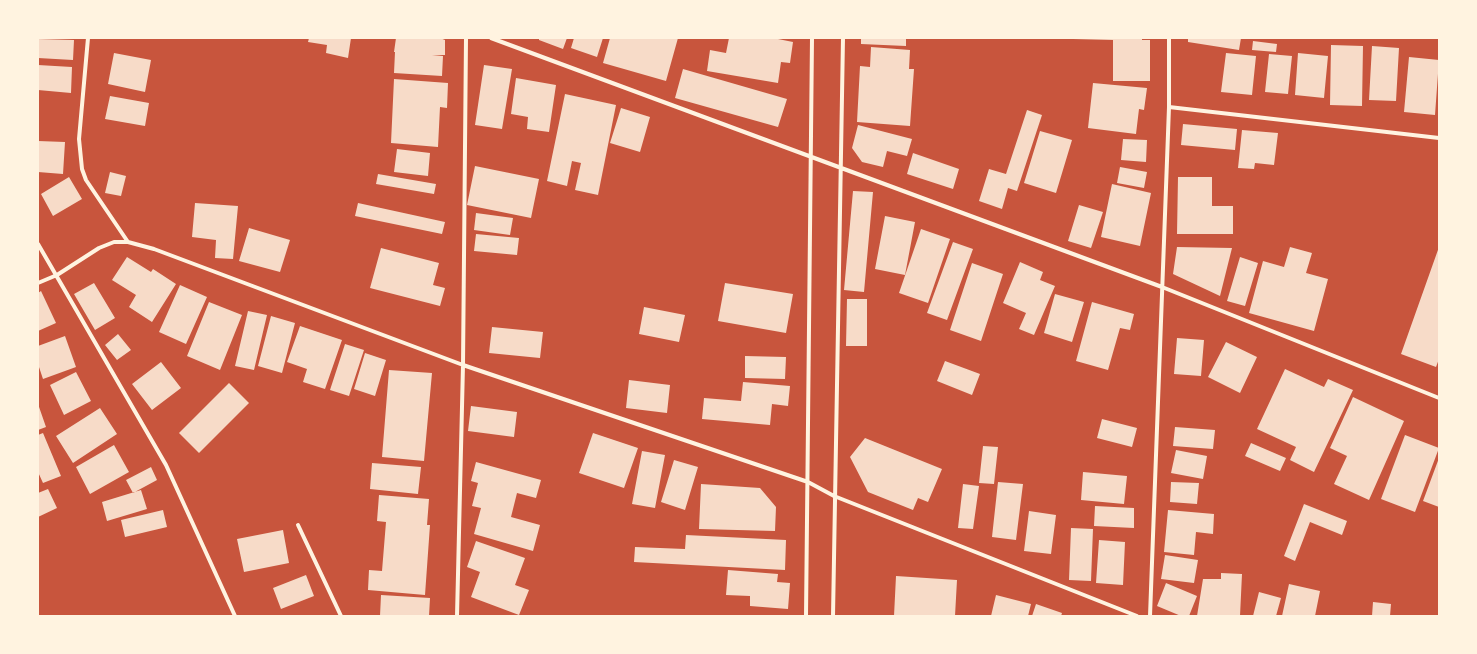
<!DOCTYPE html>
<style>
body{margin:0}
#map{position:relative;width:1477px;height:654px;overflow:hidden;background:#c8553d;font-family:Rubik,sans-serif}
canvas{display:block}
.frame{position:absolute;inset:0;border:39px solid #fff3e0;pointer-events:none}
</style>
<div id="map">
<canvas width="1477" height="654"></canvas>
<div class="frame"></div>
</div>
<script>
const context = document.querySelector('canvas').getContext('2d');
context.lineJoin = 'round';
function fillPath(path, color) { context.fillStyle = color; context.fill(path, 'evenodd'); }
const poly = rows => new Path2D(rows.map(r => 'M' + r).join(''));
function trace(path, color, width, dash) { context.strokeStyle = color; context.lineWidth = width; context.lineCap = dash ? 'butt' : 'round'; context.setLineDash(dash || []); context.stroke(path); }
fillPath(poly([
 [309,38,351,38,348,58,326,53,327,45,308,42],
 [396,38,440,38,445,40,445,55,432,55,443,56,442,76,394,73,395,52,394,52],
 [539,38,567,38,563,49,539,40],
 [574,38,603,38,597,57,571,48],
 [610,38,678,38,666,81,603,63],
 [729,38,773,38,793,42,790,63,781,62,778,83,707,71,710,50,726,53],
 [861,38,906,38,906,46,861,44],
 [1073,38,1142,38,1142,40,1150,40,1150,81,1113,81,1113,40,1073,39],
 [1188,38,1241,38,1239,50,1188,42],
 [38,39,74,40,73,60,38,58],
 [1253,41,1277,44,1276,52,1252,50],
 [1331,45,1363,46,1362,106,1330,105],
 [1372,46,1399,48,1396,101,1369,100],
 [871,47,910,50,909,69,914,69,910,126,857,122,860,66,870,67],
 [114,53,151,60,145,92,108,84],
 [1226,53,1256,56,1252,95,1221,92],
 [1298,53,1328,56,1324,98,1295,95],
 [1269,54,1292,56,1288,94,1265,92],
 [1409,57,1439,60,1435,115,1404,112],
 [38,65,72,67,71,93,38,90],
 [484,65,512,69,502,129,475,125],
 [683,69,787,99,778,127,675,98],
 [516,78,556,85,549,132,527,129,528,117,511,114],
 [394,79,448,83,447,108,440,107,438,147,391,143],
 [1093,83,1147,88,1144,110,1139,109,1136,134,1088,128],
 [565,94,616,105,598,195,575,190,581,163,572,161,567,186,547,181],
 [110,96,149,103,145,126,105,119],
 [621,108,650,117,640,152,610,143],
 [1027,110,1042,115,1017,191,1008,188,1002,209,979,201,989,169,1006,174],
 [1183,124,1237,129,1235,150,1181,145],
 [858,125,912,139,907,156,887,151,883,167,862,162,852,148],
 [1242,130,1278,133,1274,165,1255,163,1254,169,1238,168],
 [1040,131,1072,140,1056,193,1024,183],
 [1123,139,1147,140,1146,162,1121,160],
 [38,141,65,142,63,174,38,172],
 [397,149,430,153,428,176,394,172],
 [913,153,959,169,953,189,907,174],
 [475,166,539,179,531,218,467,205],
 [1120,167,1147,172,1144,188,1117,183],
 [110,172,126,176,121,196,105,193],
 [378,174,436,184,434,194,376,184],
 [69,177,82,199,53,216,41,194],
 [1178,177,1212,177,1212,206,1233,206,1233,234,1177,234],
 [1112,184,1151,193,1140,246,1101,237],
 [853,191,873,192,864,292,844,290],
 [195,203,238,206,233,259,215,258,216,240,192,237],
 [358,203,445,222,442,234,355,216],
 [1079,205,1103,212,1091,248,1068,241],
 [476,213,513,218,510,235,474,230],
 [885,216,915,222,905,275,875,269],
 [249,228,290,240,280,272,239,261],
 [921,229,950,239,928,303,899,293],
 [476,234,519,238,517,255,474,251],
 [953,242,973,249,947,320,927,313],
 [1177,247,1232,248,1220,296,1173,274],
 [1290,247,1312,253,1306,273,1328,279,1314,331,1249,313,1263,261,1284,267],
 [1439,247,1439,359,1436,367,1401,354],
 [381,248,439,263,433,285,445,288,440,306,370,288],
 [127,257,151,272,153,269,176,284,152,322,129,307,136,295,112,280],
 [1240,257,1258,263,1245,306,1227,301],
 [1020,262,1043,272,1040,280,1055,286,1034,335,1019,329,1026,313,1003,303],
 [972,263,1003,274,981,341,950,330],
 [94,283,115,318,95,330,74,294],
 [725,283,793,294,786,333,718,321],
 [180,285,207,297,186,344,159,332],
 [41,291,56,323,38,331,38,293],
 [1055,294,1084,302,1072,342,1044,333],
 [847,299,867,299,867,346,846,346],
 [209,302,242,315,220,370,187,356],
 [1092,302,1134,314,1130,330,1120,328,1108,370,1076,361],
 [644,307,685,315,679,342,639,334],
 [248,311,267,315,254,370,235,366],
 [271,316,295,323,282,373,258,366],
 [300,326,342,340,325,389,303,382,307,369,287,362],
 [492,327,543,332,540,358,489,353],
 [118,334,131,350,117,360,105,345],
 [65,336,76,367,43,379,38,364,38,346],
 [1177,338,1204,340,1201,376,1174,374],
 [1226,342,1257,357,1240,393,1208,377],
 [345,344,364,350,349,396,330,390],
 [365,353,386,360,375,396,354,389],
 [745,356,786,357,785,379,745,378],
 [945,361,980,374,972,395,937,381],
 [161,362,181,388,152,410,132,384],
 [1285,369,1324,387,1328,379,1353,390,1314,472,1290,460,1296,447,1257,429],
 [389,370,432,373,424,461,382,457],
 [76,372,91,401,64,415,50,385],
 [629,380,670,385,667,413,626,408],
 [743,382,790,386,788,406,772,404,770,425,702,419,704,398,741,401],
 [229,383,249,403,199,453,179,433],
 [1353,397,1404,421,1369,500,1334,484,1347,456,1330,448],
 [38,404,46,427,38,430],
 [471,406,517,412,514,437,468,431],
 [100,408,117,434,73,463,56,436],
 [1102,419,1137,428,1132,447,1097,438],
 [1175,427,1215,430,1213,449,1173,446],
 [43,433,61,476,43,483,38,472,38,435],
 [593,433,638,448,624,488,579,473],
 [1405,435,1439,448,1415,512,1381,499],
 [865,438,942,469,928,502,918,498,913,510,868,492,850,457],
 [1251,443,1286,458,1280,471,1245,456],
 [114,445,129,472,90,494,76,467],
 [983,446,998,447,994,484,979,483],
 [1176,450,1207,456,1203,479,1171,473],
 [642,451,665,455,655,508,632,504],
 [1439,458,1439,507,1423,501],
 [674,460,698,467,685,510,661,502],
 [476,462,541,480,536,498,517,493,511,517,540,525,533,551,474,534,481,508,472,506,478,483,471,481],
 [372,463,421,467,418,494,370,489],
 [151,467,157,480,133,493,126,480],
 [1083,472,1127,476,1124,504,1081,500],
 [998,482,1023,484,1016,540,992,537],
 [1171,482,1199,483,1197,504,1170,502],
 [701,484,760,488,776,507,775,531,699,529],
 [963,484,979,486,973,529,958,528],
 [48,489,57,508,38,517,38,493],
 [141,490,147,509,107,521,102,502],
 [379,495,429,499,427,525,430,525,425,595,368,590,369,570,382,571,386,522,377,521],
 [1304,504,1347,521,1342,535,1310,522,1295,561,1284,556],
 [1095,506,1134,508,1134,528,1094,526],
 [163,510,167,527,125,537,121,520],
 [1168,510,1214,514,1213,534,1196,532,1194,555,1164,552],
 [1029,511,1056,515,1051,554,1024,551],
 [1071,528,1093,529,1091,581,1069,580],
 [283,530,289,563,244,572,237,539],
 [686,535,786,540,785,570,634,562,635,547,685,549],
 [1099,540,1125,542,1123,585,1096,583],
 [476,541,525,558,515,585,529,590,519,615,471,597,480,572,467,567],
 [1165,555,1198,560,1194,583,1161,579],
 [728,570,778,574,777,582,790,583,788,609,750,606,750,596,726,595],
 [1221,573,1242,574,1240,616,1197,616,1203,579,1221,579],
 [306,575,314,596,281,609,273,588],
 [896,576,957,580,955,616,894,616],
 [1166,583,1197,596,1189,616,1181,616,1157,606],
 [1289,584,1320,591,1315,616,1282,616],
 [1259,592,1281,598,1276,616,1253,616],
 [381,595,430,598,429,616,380,616],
 [996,595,1031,604,1028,616,991,616],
 [1373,602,1391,604,1390,616,1372,616],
 [1036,604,1062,613,1061,616,1032,616]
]), '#f7dbc8');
trace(poly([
 [88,38,79,139,82,169,86,180,128,242],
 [491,38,1162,287,1439,398],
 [1169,107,1439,138],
 [38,244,166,465,235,616],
 [38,283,57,275,99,248,114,242,128,242,154,249,463,365,808,482,834,496,1137,616],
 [298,525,341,616],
 [457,616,463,365,466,38],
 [806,616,812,38],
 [833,616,843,38],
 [1150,616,1169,107,1169,38]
]), '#fff3e0', 4);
</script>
